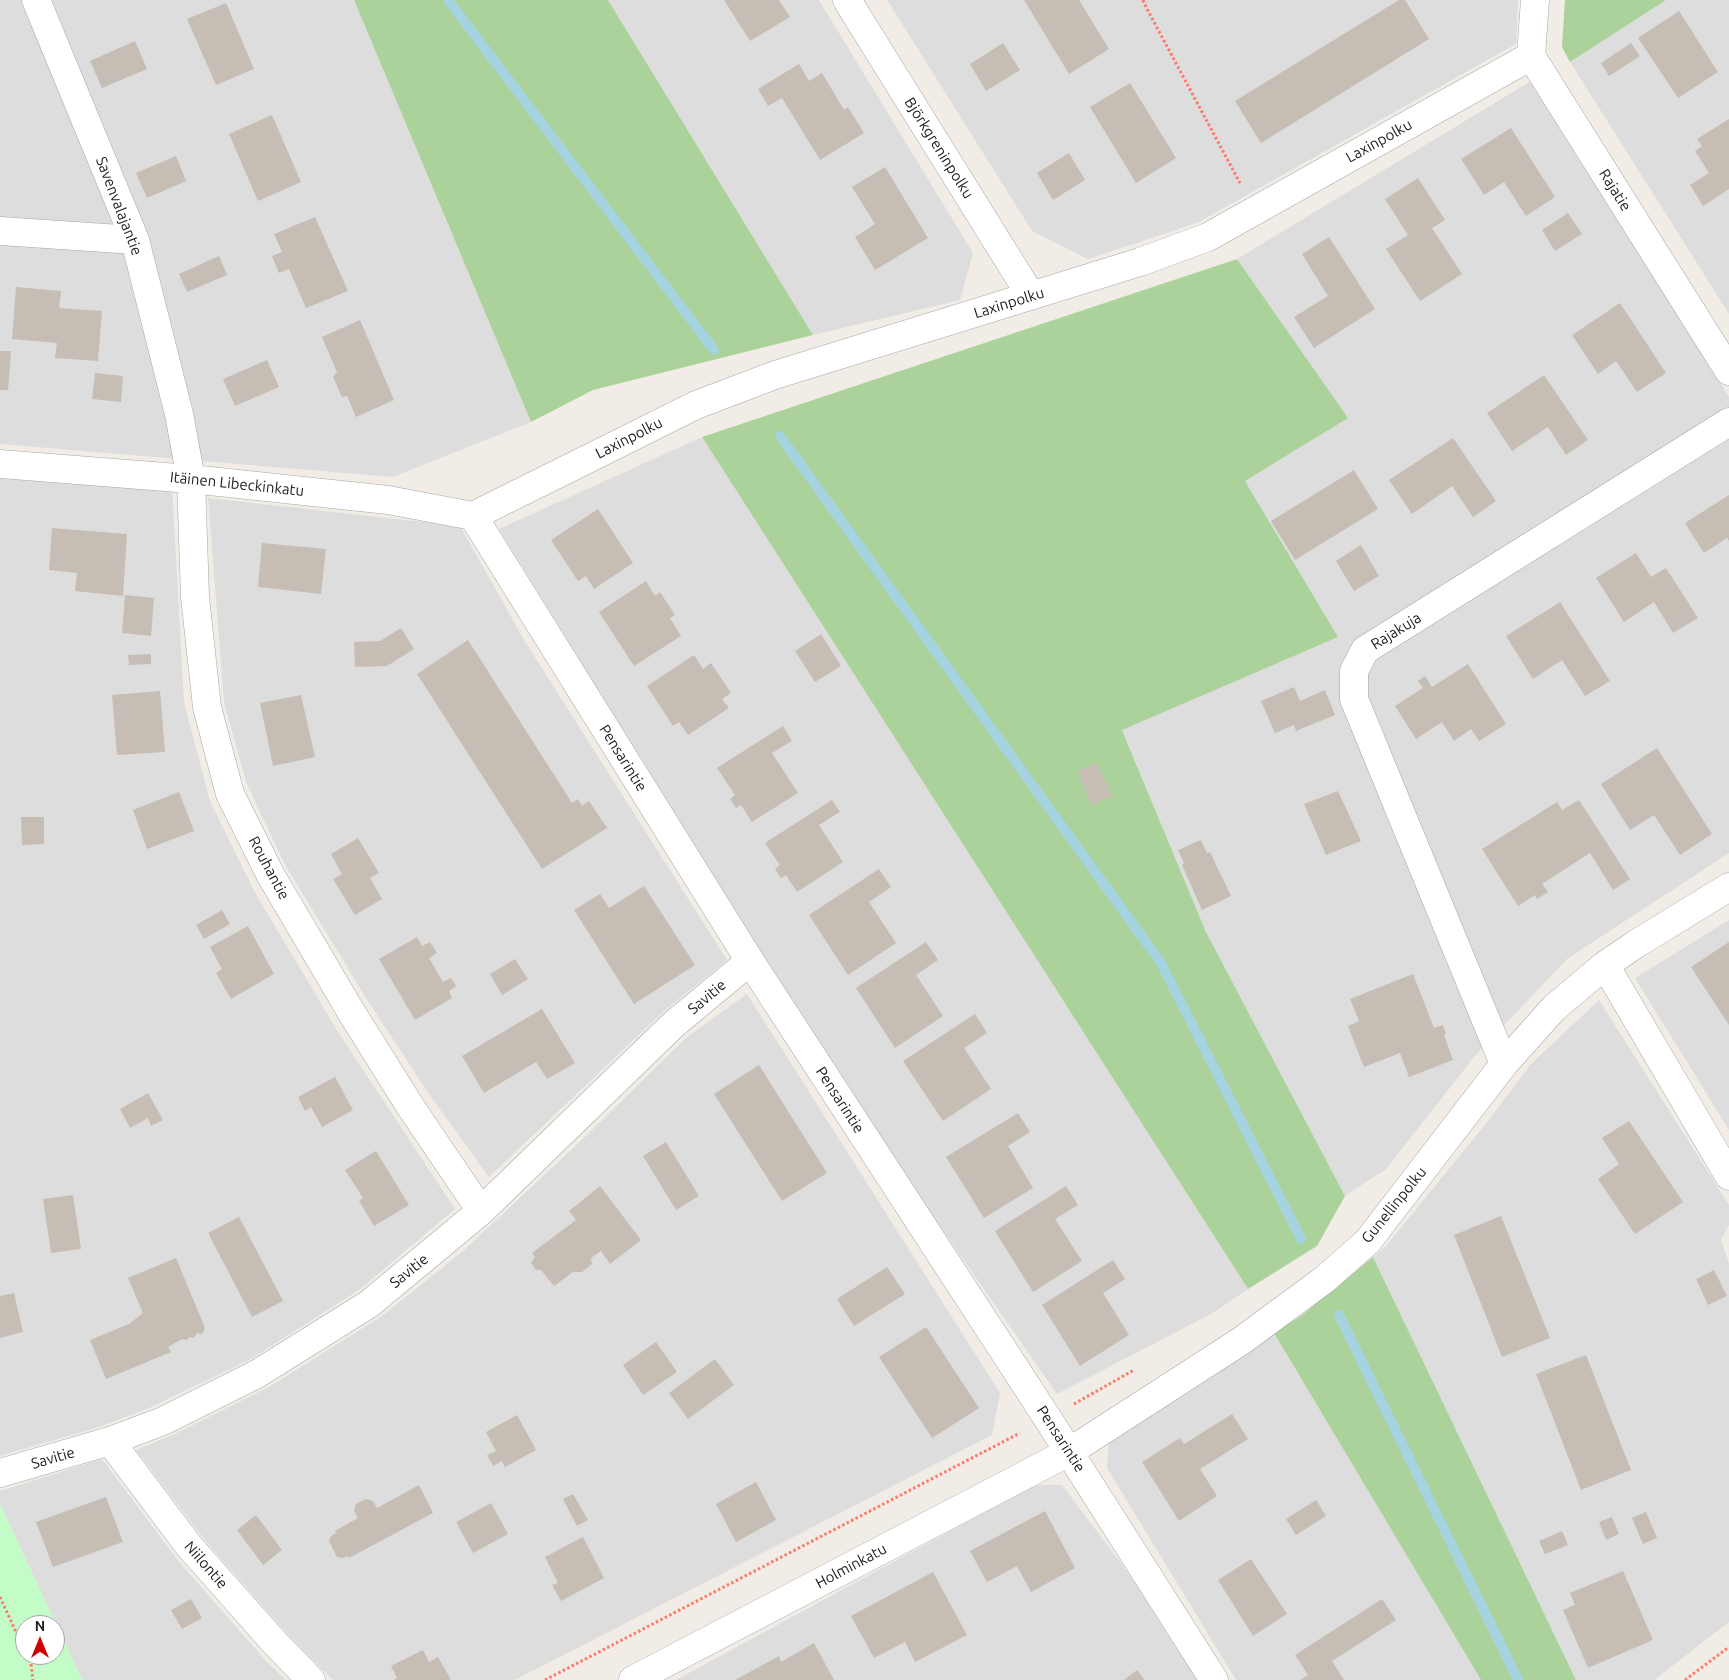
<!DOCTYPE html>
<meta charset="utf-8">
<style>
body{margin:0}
#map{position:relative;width:1729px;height:1680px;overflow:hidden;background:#f1ede6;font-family:Ubuntu,sans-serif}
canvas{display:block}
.north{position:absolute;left:15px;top:1615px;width:50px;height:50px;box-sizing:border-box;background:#fff;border:1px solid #a6a6a6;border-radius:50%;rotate:0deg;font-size:14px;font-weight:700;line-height:20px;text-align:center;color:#202020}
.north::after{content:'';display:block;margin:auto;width:18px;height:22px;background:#d00002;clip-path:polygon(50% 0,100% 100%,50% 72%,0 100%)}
</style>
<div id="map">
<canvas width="1729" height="1680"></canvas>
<div class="north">N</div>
</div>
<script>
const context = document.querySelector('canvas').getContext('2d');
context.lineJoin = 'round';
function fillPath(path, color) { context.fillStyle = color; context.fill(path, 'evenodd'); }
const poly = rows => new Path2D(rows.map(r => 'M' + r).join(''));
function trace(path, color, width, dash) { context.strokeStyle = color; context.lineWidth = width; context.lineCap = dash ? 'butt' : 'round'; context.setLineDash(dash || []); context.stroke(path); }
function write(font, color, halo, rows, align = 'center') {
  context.font = font + ' Ubuntu,sans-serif'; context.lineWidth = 4.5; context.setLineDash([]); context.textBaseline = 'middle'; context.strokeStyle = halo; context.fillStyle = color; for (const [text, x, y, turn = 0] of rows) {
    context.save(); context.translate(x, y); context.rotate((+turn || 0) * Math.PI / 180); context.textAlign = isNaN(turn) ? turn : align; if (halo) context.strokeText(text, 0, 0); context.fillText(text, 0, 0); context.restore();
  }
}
fillPath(poly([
 [0,0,354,0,531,422,393,477,0,444],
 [608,0,819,0,973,253,960,300,813,335],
 [887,0,1518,0,1516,44,1197,223,1088,259,1032,231],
 [1666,0,1729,0,1729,314,1570,62],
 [1531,81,1729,397,1729,853,1567,959,1474,1057,1386,1169,1345,1196,1206,932,1122,729,1338,637,1245,481,1347,418,1237,259],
 [702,437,1248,1289,1213,1313,1057,1394,846,1091,499,529],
 [0,474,172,485,184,703,210,801,254,891,338,1032,455,1209,359,1290,251,1359,147,1409,96,1428,0,1456],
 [208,498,460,526,524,640,727,960,663,1012,489,1177,431,1097,366,998,284,863,246,782,224,702],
 [1729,920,1729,1130,1635,978],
 [747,994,1000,1393,992,1435,515,1680,333,1680,291,1638,204,1539,136,1450,177,1433,269,1387,382,1316,462,1252,586,1136,687,1037],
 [1599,1000,1729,1205,1729,1225,1721,1240,1729,1264,1729,1622,1654,1680,1576,1680,1373,1257,1386,1246,1488,1121,1530,1065],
 [1274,1333,1481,1680,1236,1680,1107,1468,1109,1441],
 [102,1459,179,1562,268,1663,286,1680,82,1680,0,1504,0,1491],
 [1035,1485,1062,1485,1129,1574,1197,1680,676,1680]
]), '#dedddd');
fillPath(poly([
 [354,0,608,0,813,335,593,390,531,422],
 [1565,0,1666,0,1570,62,1562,47],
 [1237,259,1348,418,1245,481,1338,637,1122,730,1206,932,1345,1196,1317,1246,1248,1289,702,437],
 [1373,1257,1576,1680,1481,1680,1274,1333,1301,1316]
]), '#abd29a');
fillPath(poly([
 [0,1504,82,1680,0,1680],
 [25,1625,55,1625,55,1655,25,1655]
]), '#c3fcc7');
trace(poly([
 [448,0,714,350],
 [780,436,1161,963,1301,1239],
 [1339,1315,1518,1680]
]), '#a5d3e0', 10);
fillPath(poly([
 [724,0,779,0,790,17,750,41],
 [1024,0,1079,0,1109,49,1069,74],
 [1399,0,1405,0,1429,39,1261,143,1235,101],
 [226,3,254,69,216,85,187,19],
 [1679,11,1718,72,1678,98,1638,38],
 [135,41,147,69,102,88,90,61],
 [1003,43,1020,70,986,91,970,64],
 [1631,43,1640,56,1609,76,1601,63],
 [799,64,809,81,822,73,844,110,848,107,864,133,820,160,782,98,768,106,758,89],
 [1130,83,1176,158,1136,183,1090,107],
 [272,115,301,182,258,201,229,134],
 [1729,119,1729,189,1703,206,1690,185,1709,173,1695,151,1702,146,1697,139],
 [1511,128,1555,197,1526,216,1504,182,1484,195,1461,159],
 [1069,153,1085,180,1053,200,1037,173],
 [176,156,186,181,147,198,136,173],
 [885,167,928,238,875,270,855,237,875,224,852,187],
 [1418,178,1445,220,1432,228,1462,274,1420,301,1386,249,1408,235,1385,199],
 [1568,213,1582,234,1555,251,1542,230],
 [315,217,348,291,306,308,289,269,279,273,272,256,282,252,274,234],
 [1329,237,1375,309,1314,348,1294,317,1328,296,1302,254],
 [219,256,227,275,187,292,179,274],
 [16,287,61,291,59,308,102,311,98,361,55,358,57,343,12,339],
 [1620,303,1666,373,1637,392,1616,361,1598,374,1572,335],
 [360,320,394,400,356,417,347,396,342,397,333,377,337,372,322,337],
 [0,351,11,351,8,390,0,390],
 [267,360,279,387,235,406,223,379],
 [95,373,123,376,121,402,92,399],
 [1544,375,1588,440,1566,455,1548,427,1512,451,1487,413],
 [1453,438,1496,501,1473,517,1452,486,1412,514,1389,480],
 [1354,470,1378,509,1295,560,1271,521],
 [1729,495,1729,541,1727,538,1704,553,1685,523],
 [598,509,633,563,594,589,586,576,578,581,551,540],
 [52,528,127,534,123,596,75,591,77,573,49,570],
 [262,543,326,549,321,594,258,587],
 [1361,545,1379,576,1354,591,1336,561],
 [1636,553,1651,577,1666,568,1698,618,1673,633,1654,602,1624,622,1596,578],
 [646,581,655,596,660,592,675,615,670,618,681,636,634,666,599,612],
 [125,595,154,598,151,636,122,633],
 [1560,602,1610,681,1585,696,1562,660,1533,679,1506,636],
 [401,628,414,649,387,666,355,667,354,642,380,641],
 [821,634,841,666,815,682,795,651],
 [468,640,572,803,578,799,582,806,589,801,607,828,542,869,417,674],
 [151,654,151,664,129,665,128,655],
 [694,655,703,669,711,663,731,693,722,699,729,708,688,735,679,722,673,726,647,686],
 [1468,664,1506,724,1479,741,1471,729,1454,741,1442,722,1416,739,1395,706,1423,688,1418,681,1425,676,1432,687],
 [1294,687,1300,701,1325,690,1335,715,1296,731,1294,725,1275,733,1261,701],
 [160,691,165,752,117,755,112,695],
 [301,695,315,757,273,766,260,703],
 [783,726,792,741,772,753,798,793,752,822,741,805,736,808,730,799,735,795,717,768],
 [1657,748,1712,834,1680,855,1654,815,1630,830,1601,784],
 [1097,763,1112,796,1091,805,1077,771],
 [1338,791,1361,841,1326,855,1304,804],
 [179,792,194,831,147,849,133,810],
 [832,800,840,812,819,825,843,862,797,892,786,875,781,878,775,869,780,865,765,843],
 [1579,800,1630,879,1613,890,1590,853,1542,884,1548,892,1537,899,1535,895,1518,906,1482,849,1557,802,1562,810],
 [21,817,44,817,44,844,22,845],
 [358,838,379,873,370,878,382,899,355,915,333,879,342,874,331,854],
 [1201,840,1207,853,1210,852,1231,896,1202,910,1182,865,1184,863,1178,850],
 [879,869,891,887,869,902,896,943,848,975,809,915],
 [644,886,695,965,634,1004,574,910,600,894,609,908],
 [222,910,230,924,204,939,196,925],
 [248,926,274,974,231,999,216,973,222,969,210,947],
 [417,937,422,946,430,942,437,953,429,958,443,982,451,978,456,986,449,991,452,998,415,1020,379,959],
 [926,942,938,960,916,975,943,1016,895,1048,856,988],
 [1729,942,1729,1025,1691,967],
 [515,959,528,979,502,995,490,974],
 [1413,974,1434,1028,1443,1025,1446,1034,1444,1035,1453,1060,1409,1077,1400,1053,1364,1067,1348,1026,1359,1021,1350,999],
 [542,1009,575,1063,547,1079,536,1062,484,1093,462,1056],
 [975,1014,987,1033,964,1048,991,1089,943,1121,903,1061],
 [759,1065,827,1173,782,1201,714,1094],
 [335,1077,353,1110,322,1127,311,1107,305,1111,298,1097],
 [148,1093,163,1120,151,1126,148,1118,130,1128,120,1109],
 [1018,1113,1030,1132,1008,1146,1033,1188,984,1218,946,1157],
 [1629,1121,1683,1202,1635,1234,1598,1179,1619,1164,1602,1138],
 [666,1142,699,1196,676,1210,643,1156],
 [376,1151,409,1205,374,1226,359,1201,363,1198,345,1170],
 [600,1186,641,1240,610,1264,601,1251,591,1258,592,1264,582,1272,573,1272,554,1286,541,1270,536,1270,531,1263,535,1257,532,1253,576,1220,569,1211],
 [1066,1186,1078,1205,1055,1219,1082,1261,1033,1292,995,1231],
 [73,1195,81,1249,51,1253,43,1199],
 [1501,1216,1550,1338,1502,1357,1454,1235],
 [239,1217,283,1301,252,1317,208,1233],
 [176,1258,205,1328,202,1334,197,1333,194,1338,189,1337,187,1340,182,1339,168,1347,171,1352,106,1379,90,1340,129,1324,143,1313,128,1278],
 [1113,1260,1125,1279,1103,1293,1129,1335,1080,1366,1042,1305],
 [887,1267,905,1294,854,1326,837,1299],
 [1714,1270,1727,1296,1708,1305,1696,1279],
 [14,1293,23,1332,0,1338,0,1296],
 [926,1327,979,1408,932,1438,879,1357],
 [656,1342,677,1372,643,1395,623,1365],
 [1586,1355,1631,1470,1581,1490,1536,1374],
 [715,1359,734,1385,688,1419,669,1393],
 [1232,1414,1248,1439,1200,1469,1217,1496,1179,1521,1142,1462,1180,1438,1184,1444],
 [517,1415,536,1450,505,1467,502,1461,493,1466,487,1455,496,1451,486,1432],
 [756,1482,776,1520,736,1542,716,1504],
 [419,1485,433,1513,349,1558,348,1556,343,1558,337,1557,329,1541,331,1536,336,1533,335,1531,358,1518,354,1511,356,1504,366,1499,373,1501,377,1508],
 [573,1494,588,1520,577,1526,563,1499],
 [106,1497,123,1542,53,1567,36,1522],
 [1316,1500,1326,1516,1296,1535,1286,1519],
 [491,1503,508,1534,473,1553,456,1522],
 [1045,1511,1075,1568,1031,1592,1017,1566,987,1582,970,1551],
 [1646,1512,1657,1538,1643,1544,1632,1518],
 [256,1515,282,1550,263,1565,237,1530],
 [1612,1517,1619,1534,1606,1540,1599,1522],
 [1562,1531,1568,1545,1545,1554,1539,1541],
 [583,1537,604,1578,561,1601,552,1585,558,1583,545,1557],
 [1251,1559,1287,1614,1253,1636,1218,1580],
 [1623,1571,1653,1640,1588,1668,1563,1610,1575,1605,1570,1593],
 [933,1572,967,1635,915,1662,905,1642,874,1658,851,1616],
 [191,1599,202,1618,182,1629,171,1610],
 [1382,1599,1396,1620,1332,1661,1344,1680,1300,1680,1308,1675,1295,1655],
 [814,1643,834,1680,735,1680,779,1656,781,1662],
 [423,1650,429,1662,438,1657,451,1680,394,1680,397,1678,391,1666],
 [1137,1670,1145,1680,1124,1680]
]), '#c6bdb5');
const minor = poly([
 [36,0,135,240,179,414,191,479,195,597,207,707,230,794,270,874,350,1010,410,1106,481,1211],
 [847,0,1031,296],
 [1535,0,1531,56,1729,371],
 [0,231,135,240],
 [0,464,191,479,388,500,473,516],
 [473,516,750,961,1048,1419,1214,1680],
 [473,516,696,405,775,375,1140,262,1208,237,1531,56],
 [1605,965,1729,1176],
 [1504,1064,1354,699,1354,671,1365,650,1729,422],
 [110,1441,189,1546,275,1643,311,1680],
 [0,1473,110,1441,163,1421,257,1374,369,1304,481,1211,674,1024,750,961],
 [633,1680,1069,1452,1241,1341,1325,1279,1368,1241,1504,1064,1554,1008,1605,965,1636,944,1729,887]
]);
trace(minor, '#a7a7a7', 29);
trace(poly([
 [1143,0,1147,9,1240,183],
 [1074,1404,1134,1370],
 [0,1597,25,1652],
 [27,1655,31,1664,33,1680],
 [545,1680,1020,1433],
 [1685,1680,1729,1647]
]), '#ff7869', 3, [2.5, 2.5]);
trace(minor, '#fff', 28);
write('15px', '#202020', '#fff', [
 ["Laxinpolku",1379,141,-29],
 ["Björkgreninpolku",939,148,58],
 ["Rajatie",1615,190,58],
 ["Savenvalajantie",119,206,69],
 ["Laxinpolku",1009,303,-17],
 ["Laxinpolku",629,438,-27],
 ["Itäinen Libeckinkatu",237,484,6],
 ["Rajakuja",1396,631,-32],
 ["Pensarintie",623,758,58],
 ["Rouhantie",269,868,62],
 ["Savitie",707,997,-40],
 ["Pensarintie",840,1100,57],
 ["Gunellinpolku",1394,1205,-51],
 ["Savitie",409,1271,-39],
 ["Pensarintie",1061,1439,57],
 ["Savitie",53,1458,-16],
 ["Niilontie",206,1565,49],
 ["Holminkatu",851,1566,-28]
]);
</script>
